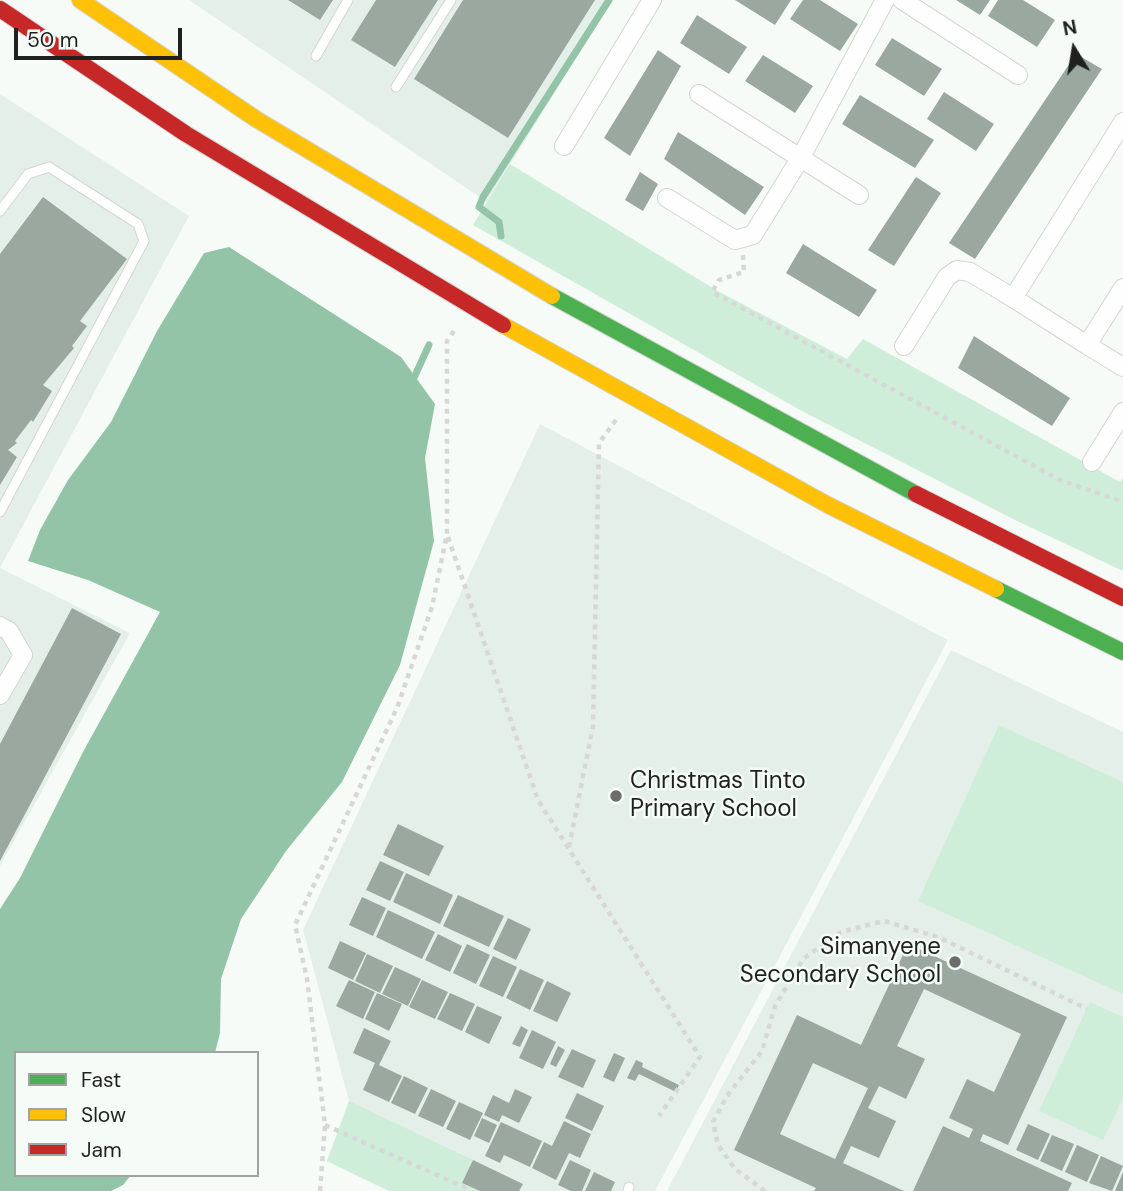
<!DOCTYPE html>
<style>
body{margin:0}
#map{position:relative;width:1123px;height:1191px;overflow:hidden;background:#f6fbf8;font-family:"DM Sans",sans-serif}
canvas{display:block}
.legend{position:absolute;left:14px;top:1051px;width:245px;height:126px;box-sizing:border-box;background:#f5fcf7;border:2px solid #9fa4a1;margin:0;padding:9px 12px;list-style:none;font-size:21px;color:#1e211f}
.legend li{display:flex;align-items:center;gap:14px;height:35px}
.legend b{width:35px;border:2px solid #9fa4a1}
.north{position:absolute;left:1039px;top:14px;width:70px;height:70px;-webkit-text-stroke:5px #f5fcf7;paint-order:stroke;rotate:349deg;font-size:19px;font-weight:700;line-height:28px;text-align:center;color:#1e211f}
.north::after{content:'';display:block;margin:auto;width:24px;height:32px;background:#1e211f;clip-path:polygon(50% 0,100% 100%,50% 72%,0 100%)}
.scale{position:absolute;left:14px;top:28px;width:168px;height:32px;box-sizing:border-box;border:4px solid #1e211f;border-top:0;padding-left:9px;font-size:21px;line-height:24px;white-space:nowrap;color:#1e211f;-webkit-text-stroke:5px #f5fcf7;paint-order:stroke}
</style>
<div id="map">
<canvas width="1123" height="1191"></canvas>
<ul class="legend">
<li><b style="height:9px;background:#4caf50"></b>Fast</li>
<li><b style="height:9px;background:#ffc107"></b>Slow</li>
<li><b style="height:9px;background:#c62828"></b>Jam</li>
</ul>
<div class="north">N</div>
<div class="scale">50 m</div>
</div>
<script>
const context = document.querySelector('canvas').getContext('2d');
context.lineJoin = 'round';
function fillPath(path, color) { context.fillStyle = color; context.fill(path, 'evenodd'); }
const poly = rows => new Path2D(rows.map(r => 'M' + r).join(''));
function trace(path, color, width, dash) { context.strokeStyle = color; context.lineWidth = width; context.lineCap = dash ? 'butt' : 'round'; context.setLineDash(dash || []); context.stroke(path); }
function write(font, color, halo, rows, align = 'center') {
  context.font = font + ' "DM Sans",sans-serif'; context.lineWidth = 5; context.setLineDash([]); context.textBaseline = 'middle'; context.strokeStyle = halo; context.fillStyle = color; for (const [text, x, y, turn = 0] of rows) {
    context.save(); context.translate(x, y); context.rotate((+turn || 0) * Math.PI / 180); context.textAlign = isNaN(turn) ? turn : align; if (halo) context.strokeText(text, 0, 0); context.fillText(text, 0, 0); context.restore();
  }
}
fillPath(poly([
 [189,0,612,0,487,202],
 [0,94,189,216,0,568],
 [540,424,948,640,655,1191,389,1191,327,1161,349,1101,303,930],
 [0,568,130,633,0,866],
 [951,650,1123,732,1123,1191,667,1191]
]), '#e5efe9');
fillPath(poly([
 [510,164,716,290,847,359,863,339,1120,482,1123,478,1123,571,1015,520,800,410,473,225],
 [999,725,1123,782,1123,994,918,901],
 [1090,1002,1123,1017,1123,1098,1103,1140,1039,1111],
 [349,1101,473,1160,462,1183,480,1191,389,1191,327,1161]
]), '#cfeeda');
fillPath(poly([
 [229,247,401,357,435,404,425,458,434,541,400,665,342,782,286,851,241,919,221,979,220,1033,215,1053,16,1053,16,1175,131,1175,123,1185,111,1191,0,1191,0,909,20,878,83,752,160,612,88,580,28,561,40,530,68,480,111,422,157,331,204,253]
]), '#93c4a7');
trace(poly([
 [501,236,499,222,479,207,483,197,609,0],
 [412,382,429,345]
]), '#93c4a7', 7);
fillPath(poly([
 [288,0,333,0,320,20],
 [376,0,438,0,395,67,351,40],
 [463,0,595,0,508,138,414,79],
 [735,0,791,0,775,25],
 [803,0,820,0,858,24,840,51,790,19],
 [956,0,990,0,980,15],
 [998,0,1023,0,1055,20,1037,47,988,16],
 [697,15,747,47,729,74,680,43],
 [892,38,942,69,924,96,875,65],
 [658,50,681,66,630,156,604,138],
 [1076,54,1102,69,975,259,949,243],
 [763,55,813,86,795,113,745,81],
 [944,92,994,124,976,151,927,119],
 [860,95,934,140,915,168,842,124],
 [678,132,764,187,745,215,664,159],
 [640,172,658,184,643,211,625,200],
 [916,177,941,193,894,266,868,250],
 [43,197,127,259,80,321,87,326,72,346,74,348,43,385,52,391,33,422,31,420,15,441,17,443,8,450,17,457,0,485,0,254],
 [803,244,877,290,859,317,786,273],
 [974,336,1070,398,1052,426,958,368],
 [72,608,121,634,0,861,0,744],
 [398,824,444,846,429,876,383,855],
 [380,861,404,872,390,901,366,890],
 [406,873,453,895,440,924,393,902],
 [458,895,504,916,489,947,443,926],
 [362,897,386,908,373,936,349,925],
 [388,910,435,932,422,959,376,937],
 [508,918,531,929,516,960,493,949],
 [438,934,462,946,450,972,425,960],
 [340,941,366,953,353,980,328,968],
 [467,944,490,955,476,984,453,973],
 [908,944,1067,1017,1008,1145,983,1134,980,1141,1072,1183,1068,1191,913,1191,943,1126,969,1138,973,1129,949,1118,967,1079,994,1092,1021,1034,924,989,897,1046,925,1059,906,1099,879,1086,868,1108,896,1121,879,1158,851,1146,843,1163,904,1191,814,1191,816,1188,734,1150,797,1015,861,1045],
 [813,1063,868,1088,835,1159,780,1134],
 [367,954,393,966,380,993,355,981],
 [493,956,517,967,503,997,479,986],
 [395,967,421,979,408,1006,382,994],
 [520,969,544,980,530,1010,506,998],
 [349,980,375,992,363,1019,336,1006],
 [422,980,448,992,435,1019,409,1007],
 [547,981,571,993,557,1022,533,1011],
 [377,993,402,1004,389,1031,365,1019],
 [450,993,475,1004,462,1031,437,1019],
 [477,1006,502,1017,489,1044,465,1032],
 [521,1026,528,1030,520,1047,512,1044],
 [364,1028,391,1041,379,1065,402,1076,389,1102,363,1090,375,1063,353,1053],
 [532,1030,556,1042,543,1069,519,1058],
 [558,1046,565,1050,556,1067,550,1064],
 [572,1049,596,1060,583,1088,558,1077],
 [614,1053,625,1058,614,1082,603,1077],
 [636,1060,643,1063,642,1067,679,1085,676,1092,639,1074,635,1081,627,1078],
 [404,1076,428,1088,415,1114,391,1103],
 [431,1089,456,1101,443,1127,418,1116],
 [515,1089,532,1097,519,1123,502,1115,499,1122,484,1115,493,1095,509,1103],
 [577,1093,604,1106,592,1131,565,1118],
 [459,1102,483,1113,470,1140,446,1129],
 [482,1118,497,1125,489,1143,474,1136],
 [564,1121,591,1134,580,1158,569,1153,556,1180,532,1168,544,1142,552,1146],
 [501,1122,542,1141,530,1167,504,1155,500,1163,485,1156],
 [1028,1124,1050,1134,1038,1160,1016,1150],
 [1052,1135,1074,1144,1062,1171,1040,1161],
 [1077,1145,1099,1155,1087,1182,1065,1172],
 [1101,1156,1123,1166,1112,1191,1089,1183],
 [473,1160,523,1184,519,1191,480,1191,462,1183],
 [570,1160,591,1170,582,1191,571,1191,558,1185],
 [594,1172,615,1182,611,1191,585,1191],
 [1123,1172,1123,1191,1115,1191]
]), '#9aa8a0');
const lane = poly([
 [316,56,348,0],
 [396,87,451,0],
 [0,211,28,174,49,167,138,224,144,241,0,512],
 [628,1191,629,1187]
]);
const street = poly([
 [902,0,1018,75],
 [699,94,859,195],
 [1123,122,1013,298,1087,345,1123,288],
 [564,146,652,0],
 [667,198,735,240,753,235,801,157,885,0],
 [1087,345,1123,367],
 [904,346,947,277,957,270,970,272,1013,298],
 [1092,462,1123,412],
 [0,626,9,631,23,655,0,695]
]);
const fast = poly([
 [552,296,916,494],
 [996,589,1123,652]
]);
const slow = poly([
 [80,0,256,119,552,296],
 [503,325,828,505,996,589]
]);
const jam = poly([
 [0,9,186,134,503,325],
 [916,494,1123,598]
]);
trace(lane, '#d2d6d3', 11);
trace(street, '#d2d6d3', 20);
trace(fast, '#d2d6d3', 18);
trace(slow, '#d2d6d3', 18);
trace(jam, '#d2d6d3', 18);
trace(poly([
 [743,255,744,272,719,280,712,292,1060,480,1123,502],
 [448,537,538,800,700,1057,659,1116],
 [569,847,593,726,599,443,618,417],
 [325,1125,464,1187,468,1191],
 [320,1191,325,1125,307,979,295,925,397,708,432,607,447,534,447,341,456,328],
 [765,1191,735,1169,718,1145,713,1122,727,1096,762,1051,775,1006,803,959,841,932,884,921,938,937,1087,1009]
]), '#d7d7d7', 4.5, [5, 5]);
trace(lane, '#fefefe', 9);
trace(street, '#fefefe', 18);
trace(fast, '#4caf50', 16);
trace(slow, '#ffc107', 16);
trace(jam, '#c62828', 16);
for (const [x, y, r, color] of [
 [616,796,7,"#6a6d6b"],
 [955,962,7,"#6a6d6b"]
]) { const dot = new Path2D(); dot.arc(x, y, r, 0, 2 * Math.PI); context.fillStyle = color; context.fill(dot); trace(dot, '#f5fcf7', 2.5); }
write('24px', '#1e211f', '#f5fcf7', [
 ["Christmas Tinto",630,782],
 ["Primary School",630,810],
 ["Simanyene",941,948,"right"],
 ["Secondary School",941,976,"right"]
], 'left');
</script>
